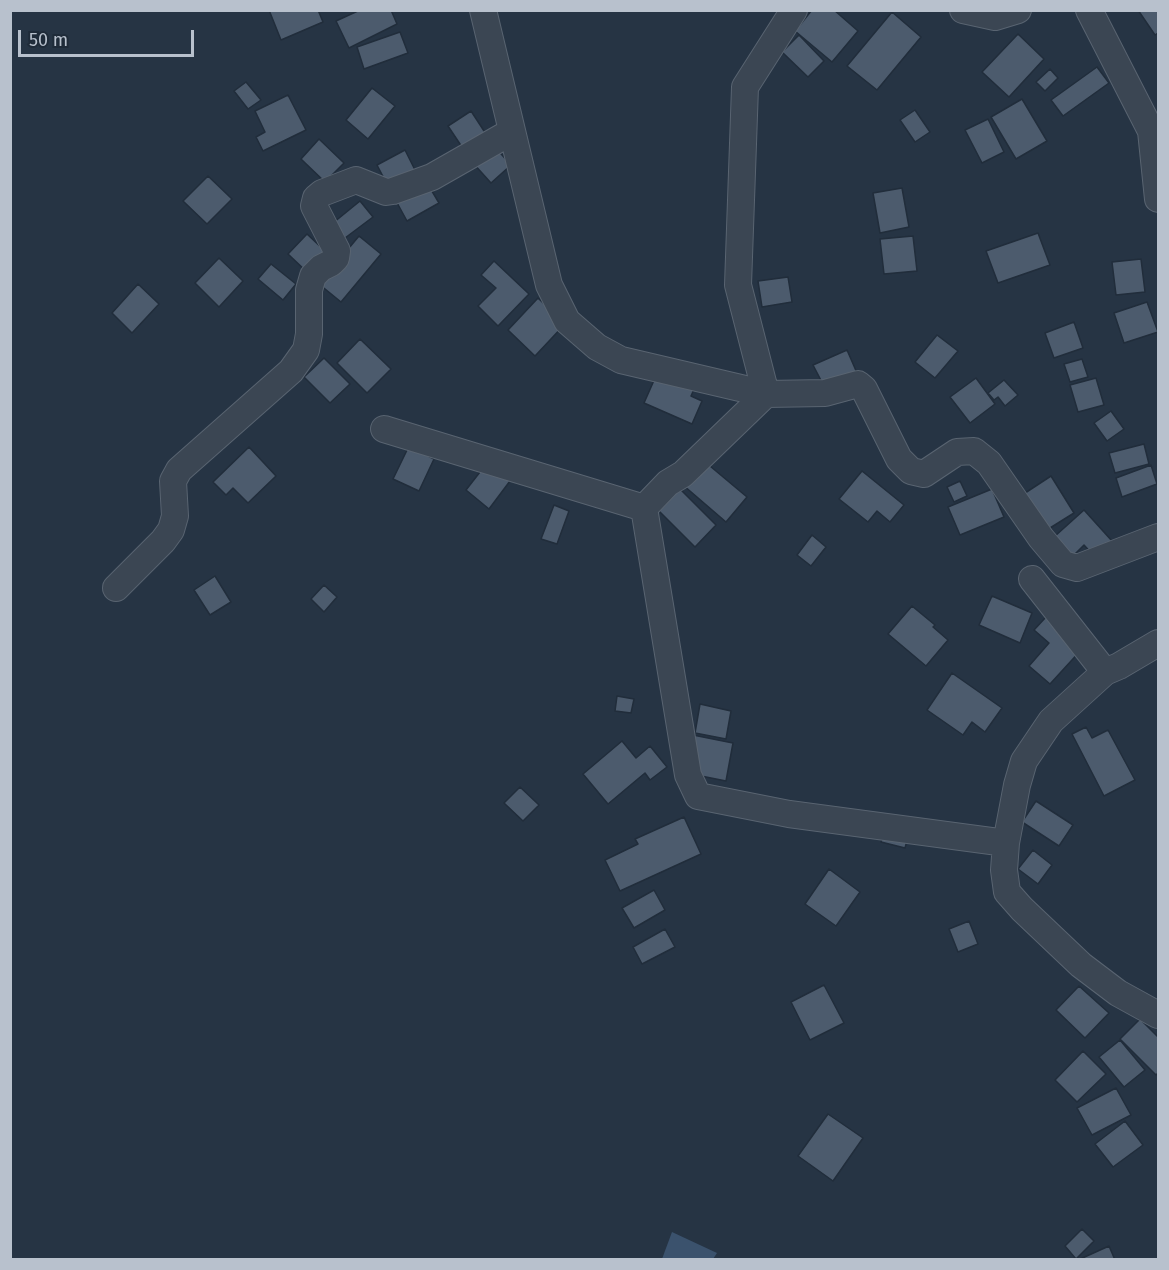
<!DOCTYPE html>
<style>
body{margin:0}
#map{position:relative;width:1169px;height:1270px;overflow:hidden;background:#263444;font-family:"Fira Sans",sans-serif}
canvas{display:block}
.frame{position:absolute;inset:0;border:12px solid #b8c1cd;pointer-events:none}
.scale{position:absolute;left:18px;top:30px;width:176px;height:27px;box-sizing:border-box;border:3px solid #b8c1cd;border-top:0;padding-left:8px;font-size:18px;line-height:21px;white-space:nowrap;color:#b8c1cd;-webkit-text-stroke:4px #1f2b39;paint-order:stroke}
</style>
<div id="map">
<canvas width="1169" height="1270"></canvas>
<div class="frame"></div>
<div class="scale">50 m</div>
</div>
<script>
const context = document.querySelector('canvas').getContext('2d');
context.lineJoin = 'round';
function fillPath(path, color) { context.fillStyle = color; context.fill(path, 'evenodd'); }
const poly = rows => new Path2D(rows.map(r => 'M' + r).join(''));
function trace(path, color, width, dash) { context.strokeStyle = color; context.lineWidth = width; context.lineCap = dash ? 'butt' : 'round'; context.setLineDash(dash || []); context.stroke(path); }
fillPath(poly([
 [672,1232,717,1253,713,1259,662,1259]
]), '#3b526d');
const building = poly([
 [269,10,318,10,323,22,281,40,269,10],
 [360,10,391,10,397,24,349,48,336,21,360,10],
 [812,10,834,10,858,31,832,62,795,31,812,10],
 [1138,10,1158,10,1158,33,1155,35,1138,10],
 [892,12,921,37,877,90,847,66,892,12],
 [400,32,408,53,364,69,357,47,400,32],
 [1018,34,1044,59,1009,97,982,72,1018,34],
 [799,35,824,61,808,77,782,52,799,35],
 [1097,67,1109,83,1063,116,1051,100,1097,67],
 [1050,69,1058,78,1045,91,1036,82,1050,69],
 [246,82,261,100,248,109,234,91,246,82],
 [372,88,395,106,368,139,346,120,372,88],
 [288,95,306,130,263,151,256,137,265,132,255,111,288,95],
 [1022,99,1047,141,1016,159,991,117,1022,99],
 [915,110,930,132,915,142,900,120,915,110],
 [471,111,486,134,464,150,448,126,471,111],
 [988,119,1004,152,982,163,965,130,988,119],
 [319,139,344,163,325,182,301,159,319,139],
 [493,145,511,165,491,183,473,163,493,145],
 [405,150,416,172,388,186,377,165,405,150],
 [208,176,232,199,207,224,183,201,208,176],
 [426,181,439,203,407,221,395,199,426,181],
 [902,188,909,227,880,233,873,193,902,188],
 [360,201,373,217,345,238,333,223,360,201],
 [1038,233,1050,265,998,283,986,251,1038,233],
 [307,234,326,252,307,272,288,254,307,234],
 [359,236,381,254,341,302,319,284,359,236],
 [913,236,917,271,884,274,880,239,913,236],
 [219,258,243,281,219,307,195,283,219,258],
 [1141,259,1145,292,1116,295,1112,262,1141,259],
 [494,261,529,294,498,326,478,306,496,288,481,275,494,261],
 [271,264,296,284,283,300,258,279,271,264],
 [788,277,792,302,762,307,758,281,788,277],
 [138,284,159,304,132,333,112,313,138,284],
 [538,298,565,324,535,356,508,330,538,298],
 [1147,302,1158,332,1124,343,1114,313,1147,302],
 [1074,322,1083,348,1054,358,1045,333,1074,322],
 [937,335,958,351,935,378,915,362,937,335],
 [360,339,391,369,367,393,337,363,360,339],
 [847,350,857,373,825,388,813,365,847,350],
 [324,358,350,384,330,403,304,377,324,358],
 [1082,359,1088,377,1070,382,1064,364,1082,359],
 [663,360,700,376,691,396,702,401,692,424,644,403,663,360],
 [976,378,995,404,970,423,950,397,976,378],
 [1096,378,1104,405,1078,412,1070,385,1096,378],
 [1004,380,1018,395,1005,406,998,397,994,400,988,393,1004,380],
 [1111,411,1124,429,1107,441,1094,423,1111,411],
 [1144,444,1149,464,1115,473,1109,453,1144,444],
 [409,446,434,459,419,491,393,479,409,446],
 [249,447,276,476,248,503,233,488,226,495,213,482,249,447],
 [704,461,747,497,726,522,683,485,704,461],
 [487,463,510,481,489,509,466,490,487,463],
 [1151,465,1157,484,1122,497,1116,478,1151,465],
 [862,471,904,505,890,522,877,511,868,522,839,499,862,471],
 [1051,476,1074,513,1042,533,1019,497,1051,476],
 [960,481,967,496,954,502,947,487,960,481],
 [680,489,716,525,695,547,659,511,680,489],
 [992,489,1004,517,960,535,948,507,992,489],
 [554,505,569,511,557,544,541,539,554,505],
 [1084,510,1112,541,1095,557,1084,545,1072,557,1054,537,1084,510],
 [812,535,826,547,811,566,797,555,812,535],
 [215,576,231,602,210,615,194,590,215,576],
 [324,585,337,597,324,612,311,599,324,585],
 [992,596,1032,613,1020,643,979,625,992,596],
 [912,606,935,625,933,627,948,640,926,666,888,634,912,606],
 [1046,617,1082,649,1050,684,1029,666,1049,643,1034,630,1046,617],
 [952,673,1002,708,985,732,972,722,963,735,927,710,952,673],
 [617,696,634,699,631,713,615,711,617,696],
 [700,704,731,711,726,739,695,733,700,704],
 [1086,727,1092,738,1108,730,1135,780,1104,796,1072,734,1086,727],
 [693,735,733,743,726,781,686,773,693,735],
 [622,741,636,758,650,746,667,767,650,780,645,773,608,804,583,774,622,741],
 [520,787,539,805,523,821,504,803,520,787],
 [1036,801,1073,825,1059,846,1022,822,1036,801],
 [888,816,912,822,905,848,881,842,888,816],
 [684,817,701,854,620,891,605,860,638,844,635,839,684,817],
 [1033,850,1052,865,1038,884,1018,869,1033,850],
 [829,869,860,892,836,926,805,904,829,869],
 [654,890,665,910,634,928,622,908,654,890],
 [969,921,978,944,958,952,949,929,969,921],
 [665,929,675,947,642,964,633,947,665,929],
 [824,985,844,1023,810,1040,791,1002,824,985],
 [1079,986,1109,1013,1085,1038,1056,1010,1079,986],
 [1140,1019,1158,1037,1158,1073,1156,1075,1120,1039,1140,1019],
 [1120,1040,1145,1070,1124,1087,1099,1057,1120,1040],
 [1083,1051,1106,1074,1077,1102,1055,1080,1083,1051],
 [1116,1088,1131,1115,1092,1135,1077,1108,1116,1088],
 [828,1114,863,1138,833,1181,798,1156,828,1114],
 [1125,1121,1143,1145,1113,1167,1095,1144,1125,1121],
 [1082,1229,1094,1241,1076,1259,1065,1246,1082,1229],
 [1109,1246,1115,1260,1078,1260,1109,1246]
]);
fillPath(building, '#4c5b6d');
trace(building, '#212d3b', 1.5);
const street = poly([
 [483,10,549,285,567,321,597,347,621,360,766,394,738,285,745,87,794,10],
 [963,10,995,17,1018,10],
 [1089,10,1151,131,1158,199],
 [384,429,644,508,668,483,683,474,766,394,825,393,858,384,864,389,899,459,911,471,924,474,957,452,974,451,989,463,1041,538,1063,564,1077,568,1158,537],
 [644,508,688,775,698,796,789,814,1006,843],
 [1032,579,1105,672],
 [116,588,163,541,171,530,175,516,173,481,179,470,291,371,306,350,309,334,309,290,313,276,321,268,331,263,336,258,337,251,314,206,316,198,322,193,356,180,386,192,393,191,432,177,511,132],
 [1158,643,1119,666,1105,672,1051,721,1024,761,1017,785,1006,843,1004,870,1007,892,1022,909,1081,965,1118,993,1158,1015]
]);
trace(street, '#596471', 28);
trace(street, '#3b4653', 26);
</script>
